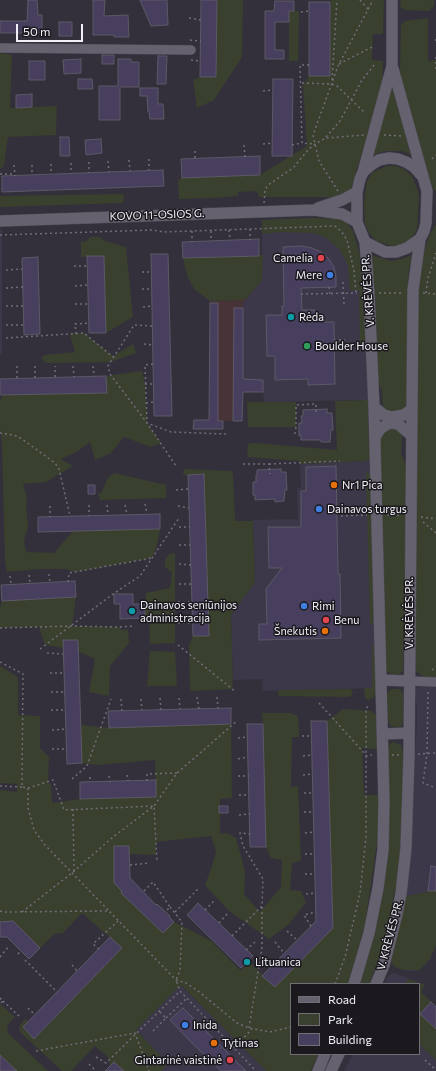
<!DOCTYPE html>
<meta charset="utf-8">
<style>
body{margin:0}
#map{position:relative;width:436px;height:1071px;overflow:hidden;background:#33303c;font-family:Commissioner,sans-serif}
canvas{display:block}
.legend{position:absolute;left:290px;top:983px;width:130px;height:72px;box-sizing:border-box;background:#1b191e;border:1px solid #716f75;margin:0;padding:5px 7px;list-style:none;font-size:12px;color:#f1eff7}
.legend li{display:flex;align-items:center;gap:8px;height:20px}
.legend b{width:20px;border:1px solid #716f75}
.scale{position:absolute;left:16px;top:24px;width:67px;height:18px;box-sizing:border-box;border:2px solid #f1eff7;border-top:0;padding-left:5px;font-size:12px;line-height:14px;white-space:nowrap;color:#f1eff7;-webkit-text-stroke:3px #1b191e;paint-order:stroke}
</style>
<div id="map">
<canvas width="436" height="1071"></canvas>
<ul class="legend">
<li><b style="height:5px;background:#65616e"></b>Road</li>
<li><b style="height:11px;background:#39402d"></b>Park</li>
<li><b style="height:11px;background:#483f5e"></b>Building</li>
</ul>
<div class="scale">50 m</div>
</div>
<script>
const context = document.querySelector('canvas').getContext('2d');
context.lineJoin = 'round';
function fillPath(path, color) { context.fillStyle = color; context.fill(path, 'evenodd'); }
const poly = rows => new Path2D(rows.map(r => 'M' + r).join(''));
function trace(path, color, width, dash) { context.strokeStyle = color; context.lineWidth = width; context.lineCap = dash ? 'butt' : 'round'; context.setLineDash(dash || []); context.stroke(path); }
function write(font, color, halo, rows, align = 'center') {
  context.font = font + ' Commissioner,sans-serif'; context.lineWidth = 3; context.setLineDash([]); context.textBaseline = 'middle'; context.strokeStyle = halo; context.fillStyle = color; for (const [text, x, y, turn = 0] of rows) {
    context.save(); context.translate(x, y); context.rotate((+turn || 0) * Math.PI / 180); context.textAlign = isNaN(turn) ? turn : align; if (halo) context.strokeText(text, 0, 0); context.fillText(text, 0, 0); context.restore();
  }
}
fillPath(poly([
 [314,218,347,223,353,231,359,251,364,290,368,400,264,402,263,392,243,392,243,303,262,280,262,220],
 [0,230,2,230,2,355,0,355],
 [369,459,376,688,263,691,262,679,233,680,231,615,255,582,253,520,298,519,297,488,301,488,300,464,366,461],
 [421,686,436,686,436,945,430,959,420,970,412,971,403,970,395,967,391,962,403,906,417,728,417,708,414,691,416,688],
 [394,973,425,985,383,984,390,974],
 [181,985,266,1071,161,1071,167,1063,136,1030],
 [419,1044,436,1060,436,1071,344,1071,353,1054,419,1054]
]), '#3d3849');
fillPath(poly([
 [247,298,243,303,242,421,223,421,223,429,193,429,194,420,209,420,210,301,243,300]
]), '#483438');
fillPath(poly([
 [217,0,243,0,242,57,214,100,197,108,193,80,200,77,216,77],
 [331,0,384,0,383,34,373,34,372,60,383,61,382,86,351,189,343,197,259,197,257,191,238,192,238,196,216,198,179,199,178,180,182,178,260,175,307,146,303,85,309,76,330,76],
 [401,0,434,0,434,7,431,7,431,11,405,10,400,7],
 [289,11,299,11,298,61,289,61],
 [428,18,428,61,436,60,436,192,428,183,402,83,400,70,401,25,405,21],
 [0,53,12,55,10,108,57,106,56,135,8,137,4,165,0,169],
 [392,86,406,134,410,154,401,151,387,151,378,153,371,158],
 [387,166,396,166,404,169,412,176,419,194,417,230,411,239,395,247,376,241,370,234,365,224,364,203,367,181,373,172],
 [124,194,123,203,0,207,0,196],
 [314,218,338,219,347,223,353,231,359,251,364,290,366,343,363,346,360,347,359,290,350,290,348,265,339,249,328,239,314,233,281,232,262,234,262,220],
 [436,224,436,677,424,677,416,671,415,668,417,301,419,278,422,260,429,236],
 [90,237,100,237,105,241,126,247,133,317,106,333,103,256,81,257,81,242,87,241],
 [263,255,262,280,247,298,243,300,210,301,194,289,187,275,183,258],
 [371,255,392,261,402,259,412,255,409,269,408,285,407,407,393,415,383,408,382,391,378,382,375,290],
 [84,333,113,356,133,344,136,353,110,362,47,363,42,360,42,357,45,355,75,352,70,334],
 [142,371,145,384,147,423,161,443,151,447,124,437,111,453,95,460,90,442,78,451,61,459,73,466,46,482,23,484,27,498,26,506,28,527,24,541,26,552,54,553,73,531,160,529,156,549,152,558,75,572,66,569,38,569,7,572,5,562,2,443,0,429,0,401,3,395,107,393,106,376],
 [368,400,369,459,366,461,300,464,299,461,248,457,247,453,248,444,254,443,337,450,335,401],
 [247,402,296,402,296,427,248,427],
 [397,427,402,434,401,454,406,465,404,631,403,670,400,674,395,675,387,672,384,659,379,436,384,429],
 [184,469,231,471,233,474,235,521,253,521,255,582,231,615,233,680,232,689,190,691,189,645,193,636,209,636,204,475,183,475],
 [366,472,370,474,374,622,370,625],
 [114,473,166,485,166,498,100,500,98,493,101,493,108,478],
 [175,553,175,643,150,644,149,618,145,618,146,593,170,588,172,573,165,566,165,560,169,554],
 [76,597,72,626,120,627,121,630,128,630,129,643,110,666,109,696,89,692,95,659,79,652,78,640,63,640,63,648,45,645,39,627,0,628,0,608,2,601],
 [372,645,374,645,376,693,373,698,368,700,365,698,364,688,372,688],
 [150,651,175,652,177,685,174,686,147,686],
 [0,666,18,677,18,715,40,716,40,748,49,757,48,782,51,785,52,803,80,799,156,797,155,760,98,765,82,763,81,725,109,728,231,724,232,798,220,799,220,834,227,833,236,838,245,871,244,894,260,912,281,887,282,860,271,858,266,847,263,724,262,713,291,713,298,716,299,737,292,737,291,787,298,786,301,861,292,863,290,890,301,891,306,902,289,924,269,939,228,910,205,885,213,863,216,851,211,836,156,842,156,855,129,854,129,846,114,846,122,891,121,893,163,933,174,922,211,941,240,970,251,963,275,987,333,928,327,721,343,709,371,711,377,716,378,749,362,748,364,795,379,795,378,836,365,924,348,984,291,984,291,1054,318,1054,311,1071,266,1071,181,985,136,1030,168,1063,161,1071,124,1071,114,1062,110,1066,109,1058,95,1046,71,1071,62,1071,20,1032,19,1028,20,1025,26,1019,28,1022,23,1028,35,1039,122,948,82,913,63,933,54,934,40,948,13,921,0,922,0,790,17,792,17,784,0,783],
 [351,689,353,692,351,696,349,697,279,696,278,693,279,690],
 [394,689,400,689,403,694,403,719,402,725,398,727,394,727,390,725,388,721,387,694,390,690],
 [392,742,395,742,401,745,403,753,401,841,398,876,383,948,369,984,359,984,374,933,388,747],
 [428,891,436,891,436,945,430,959,420,970,403,970,395,967,391,962,405,896,419,894],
 [408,979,425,985,421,992,431,1002,420,1014,436,1029,436,1060,419,1044,419,984,405,984],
 [0,1004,15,1017,7,1026,8,1033,48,1071,17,1071,0,1055]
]), '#39402d');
const building = poly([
 [28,0,37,0,38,15,42,15,42,33,0,33,0,21,27,21,28,0],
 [93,0,105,0,104,16,128,15,129,37,114,37,114,35,93,35,93,0],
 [140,0,167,0,168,25,151,26,140,0],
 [201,0,217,0,216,77,200,77,201,0],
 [275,1,294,1,294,11,289,11,289,22,275,22,275,50,284,50,284,59,265,59,265,11,274,11,275,1],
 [309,2,330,2,330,76,309,76,309,2],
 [59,22,72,22,72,36,59,36,59,22],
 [102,55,114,55,114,64,102,64,102,55],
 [158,56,167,56,166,84,157,84,158,56],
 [81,59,81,73,64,74,63,60,81,59],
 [118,59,131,59,131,62,139,62,139,87,120,87,120,120,99,120,99,86,118,86,118,59],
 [29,61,45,61,45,80,29,80,29,61],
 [78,79,92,79,93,89,78,89,78,79],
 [273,79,293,79,292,156,272,156,273,79],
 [140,88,158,88,158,104,163,104,164,119,150,119,149,111,148,112,147,96,140,96,140,88],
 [32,94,32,107,16,108,16,95,32,94],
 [60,137,69,137,70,156,60,156,60,137],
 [101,139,102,153,86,155,85,140,101,139],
 [260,156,260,175,182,178,181,159,260,156],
 [163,170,164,186,2,192,2,176,163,170],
 [259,239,259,256,183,258,182,242,259,239],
 [302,246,312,248,321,252,328,258,334,267,336,277,336,287,301,288,302,310,315,310,315,319,323,318,323,322,334,322,335,384,308,385,308,379,275,380,275,356,267,356,266,315,282,315,282,306,284,306,283,247,302,246],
 [151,254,168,254,172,416,154,416,151,254],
 [87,256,104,256,106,333,89,333,87,256],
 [38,257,40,334,24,335,22,258,38,257],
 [210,303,218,303,218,421,223,421,223,429,193,429,194,420,209,420,210,303],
 [234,308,243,308,243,379,263,380,263,392,243,392,242,421,233,421,234,308],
 [106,376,107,393,0,395,0,379,106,376],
 [327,409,327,413,332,413,333,430,331,430,330,442,321,442,321,440,301,440,301,435,299,436,299,423,302,423,301,416,303,416,303,410,327,409],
 [336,466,338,574,340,574,341,638,259,640,259,624,267,624,266,589,282,568,269,568,268,527,301,527,301,491,306,491,306,467,336,466],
 [281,469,281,472,286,472,287,490,285,490,284,501,275,502,275,499,255,500,255,495,253,495,253,482,256,482,256,475,257,475,257,470,281,469],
 [204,474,209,636,193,636,188,475,204,474],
 [88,485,95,485,95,494,88,494,88,485],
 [160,514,160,529,38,532,38,517,160,514],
 [75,581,76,597,2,601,1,585,75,581],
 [114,594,133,594,133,604,145,604,145,618,120,619,120,604,114,604,114,594],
 [63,640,78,640,82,763,67,764,63,640],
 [231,708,231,724,109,728,108,711,231,708],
 [311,721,327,721,333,928,275,987,262,976,316,921,311,721],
 [247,724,263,724,266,847,250,847,247,724],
 [156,780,156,797,80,799,80,782,156,780],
 [219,806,228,806,228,813,219,813,219,806],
 [114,846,129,846,130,878,156,905,157,904,170,916,169,917,174,922,163,933,121,893,122,891,114,883,114,846],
 [431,866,436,867,436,891,428,891,431,866],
 [198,903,253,956,241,968,187,915,198,903],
 [13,921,40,948,29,959,7,937,0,937,0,922,13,921],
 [110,937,122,948,34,1039,23,1027,110,937],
 [431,1002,436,1007,436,1029,420,1014,431,1002],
 [183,1008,246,1071,221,1071,190,1041,170,1020,183,1008],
 [0,1055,17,1071,0,1071,0,1055],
 [114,1062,124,1071,105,1071,114,1062]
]);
fillPath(building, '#483f5e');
trace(building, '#5c5965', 1);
const minor = poly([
 [0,48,191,50],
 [409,681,436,682]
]);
const secondary = poly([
 [392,0,392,65,427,191,426,223,424,231,420,239,407,248,396,252,385,252,365,242,357,222,357,192,360,179,363,172,371,165,379,160,389,158,398,159,406,162,414,167,423,177],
 [363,172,392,66],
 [318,208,342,200,357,192],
 [0,221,314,210,342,214,357,222],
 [374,407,384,415,392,417,404,415,412,409],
 [375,437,380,429,386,425,391,423,398,424,411,435],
 [381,680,409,681],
 [383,734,409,733],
 [354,984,369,933,378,888,383,850,384,802,374,407,369,293,365,242],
 [376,984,384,965,397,914,401,894,406,848,409,755,413,290,420,239],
 [318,1071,325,1054],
 [331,1071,339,1054]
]);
trace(minor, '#4e4c56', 10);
trace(secondary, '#4e4c56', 12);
trace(poly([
 [360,0,368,9],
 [301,12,309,11],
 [189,18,201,20],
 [190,40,201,41],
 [435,40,436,40],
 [436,57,436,70],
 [191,60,200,61],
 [339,64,374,46],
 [309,65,300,65,302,143,315,144],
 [332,80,337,0],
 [302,83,332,84,337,86,365,113],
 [263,91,273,90],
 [384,135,402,136],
 [326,137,340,121,362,80,375,64],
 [263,144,272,143],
 [244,145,245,157],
 [292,145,302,143],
 [195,158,195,148],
 [149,159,149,170],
 [432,159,436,155],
 [129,160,130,171],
 [108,161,109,172],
 [89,162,89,173],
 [71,163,71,173],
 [51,164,51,174],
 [14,165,15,176],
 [32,165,32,175],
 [0,174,15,174],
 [338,191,319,161,313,135,338,66,373,0],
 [264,203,265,190,268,185,293,168,308,150,315,144,326,138,364,135],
 [250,229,250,240],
 [229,230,230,240],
 [192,231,192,242],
 [211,231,211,241],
 [0,235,153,230,163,232,335,226,342,232,347,240,354,271,356,293],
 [74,266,87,266],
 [6,270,22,269],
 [142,272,151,272],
 [343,282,344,305],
 [75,286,88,285],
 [329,287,330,294],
 [6,288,23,287],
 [142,289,151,289],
 [379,293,403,293],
 [423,293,436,294],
 [426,293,428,278,436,253],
 [301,294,357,293],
 [75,304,88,304],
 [6,306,23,306],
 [143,307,152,306],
 [6,325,24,325],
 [152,326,134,325,108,366,110,374,147,423,176,466],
 [76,334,75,324,89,323],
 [6,338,84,333,113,357],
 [334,340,345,340],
 [144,344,153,345],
 [153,364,145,365,147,423,171,432,226,434],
 [35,366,35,378],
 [73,366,74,377],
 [93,366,94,376],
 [55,377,55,366],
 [17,378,17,363],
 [145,384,154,384],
 [146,403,154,402],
 [0,433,14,435,22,439,55,463,59,469,70,516],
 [295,434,296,427,296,405,316,404,316,415],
 [243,464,269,464,270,474],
 [269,464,340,461],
 [176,490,189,489],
 [145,504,147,514],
 [89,505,89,516],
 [107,505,108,515],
 [125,505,127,515],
 [50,506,50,517],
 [178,506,189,508],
 [387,515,401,515],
 [341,516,367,515],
 [421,517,436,519],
 [423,522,436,533],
 [179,527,190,527],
 [179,545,190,545],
 [179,564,191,565],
 [49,574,50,583],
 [29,575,30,583],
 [10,576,11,584],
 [68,582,69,573,152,558],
 [179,584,192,584],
 [178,602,192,602],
 [178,623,193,623],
 [0,628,72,626,119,627,134,626],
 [178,645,236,692],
 [40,649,113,594,140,576,179,518],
 [47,653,63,654],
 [0,662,23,674,22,787,28,788,28,808,34,830,45,845,109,911],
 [432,670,436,667],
 [50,673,64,673],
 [51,692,64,692],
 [428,692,427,754,423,783,436,788],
 [197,697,199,709],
 [217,697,218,708],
 [160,698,161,710],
 [179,698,180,709],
 [121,699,122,711],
 [141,699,142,710],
 [319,703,367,756,372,755],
 [51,710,65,710],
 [52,730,66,729],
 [302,736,312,736],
 [238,738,248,737],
 [52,749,66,749],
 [418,754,436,753],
 [392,755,400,755],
 [303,756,312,755],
 [238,759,248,757],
 [127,775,128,781],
 [303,775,312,774],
 [109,776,110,782],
 [238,776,249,776],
 [90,777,90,782],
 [72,779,87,766,111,699],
 [147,781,147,774,177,773],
 [0,786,22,787],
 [28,788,53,780,64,810,154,806,157,862],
 [304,793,313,793],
 [239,795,249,795],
 [73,809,74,871],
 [304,812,313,812],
 [239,815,250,814],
 [305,833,314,832],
 [305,854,315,854],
 [130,865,149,863],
 [305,874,315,874],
 [144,891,153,882,170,907,165,912],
 [306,894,316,893],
 [170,907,182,922,180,971,176,980,180,991,256,1071],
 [205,910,215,900],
 [0,911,4,912,109,911,176,980,186,983,198,991,237,1023,249,1028,270,1032,291,1027],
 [22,912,72,873,113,837,154,806,177,773,237,721],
 [175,912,198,889],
 [219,923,228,913],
 [311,926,304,915,316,912],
 [287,931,297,940],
 [232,936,262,906,263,879,243,846,240,833,250,834],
 [275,942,284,953],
 [99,949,93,944,118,921],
 [246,950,256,941],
 [18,954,21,951],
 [0,957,9,946],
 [261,957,271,967],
 [25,960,57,992],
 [72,965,77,971],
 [335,984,345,957,360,893,366,837,366,709,369,704],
 [0,998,3,1001,0,1004],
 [3,1001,20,1017],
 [28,1008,35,1015],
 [166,1018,186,999],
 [249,1028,262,947,262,906],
 [153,1031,166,1018,159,1011],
 [234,1048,252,1029],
 [36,1051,135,1033,149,1071],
 [96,1057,106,1063,180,991],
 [425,1060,436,1070],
 [89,1064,96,1071]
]), '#706d78', 1.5, [2, 3]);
trace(minor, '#65616e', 9);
trace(secondary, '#65616e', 11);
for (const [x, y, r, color] of [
 [321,258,4,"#e0444e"],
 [330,275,4,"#3f7fe0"],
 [291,317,4,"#0f9aa8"],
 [307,346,4,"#2e9e5b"],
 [334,485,4,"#e8710a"],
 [319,509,4,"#3f7fe0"],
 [304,606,4,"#3f7fe0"],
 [132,611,4,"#0f9aa8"],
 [326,620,4,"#e0444e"],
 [325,631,4,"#e8710a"],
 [247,962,4,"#0f9aa8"],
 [185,1025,4,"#3f7fe0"],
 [214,1043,4,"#e8710a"],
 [230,1060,4,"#e0444e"]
]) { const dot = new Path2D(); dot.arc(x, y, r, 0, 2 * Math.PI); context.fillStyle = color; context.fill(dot); trace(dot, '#1b191e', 1.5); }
write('11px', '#f1eff7', '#1b191e', [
 ["KOVO 11-OSIOS G.",157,215,-2],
 ["V. KRĖVĖS PR.",368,291,-94],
 ["V. KRĖVĖS PR.",409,613,-90],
 ["V. KRĖVĖS PR.",390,935,-75]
]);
write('11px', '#f1eff7', '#1b191e', [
 ["Camelia",313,258,"right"],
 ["Mere",322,275,"right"],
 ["Rėda",299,317],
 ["Boulder House",315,346],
 ["Nr1 Pica",342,485],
 ["Dainavos turgus",327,509],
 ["Dainavos seniūnijos",140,605],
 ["administracija",140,618],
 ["Rimi",312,606],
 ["Benu",334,620],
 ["Šnekutis",317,631,"right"],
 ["Lituanica",255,962],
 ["Inida",193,1025],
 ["Tytinas",222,1043],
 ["Gintarinė vaistinė",222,1060,"right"]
], 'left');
</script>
